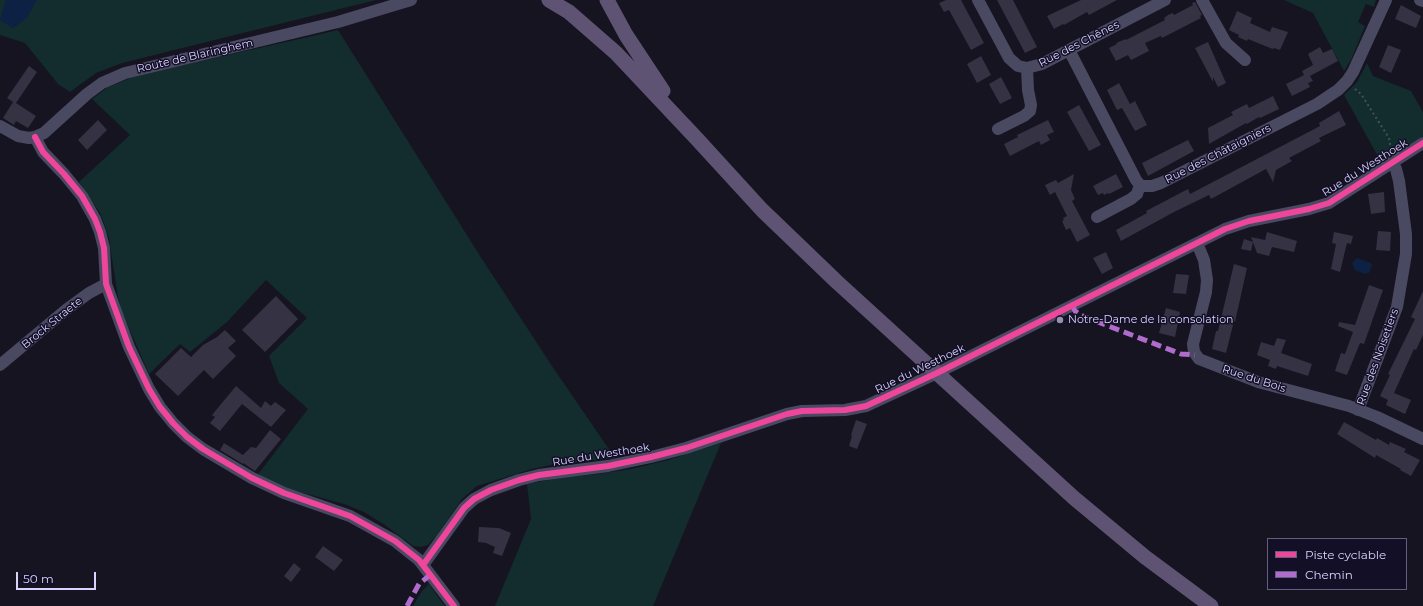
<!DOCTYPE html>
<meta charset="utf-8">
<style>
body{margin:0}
#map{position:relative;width:1423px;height:606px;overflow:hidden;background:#161421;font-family:Montserrat,sans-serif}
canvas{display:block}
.legend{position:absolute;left:1267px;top:538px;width:140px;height:52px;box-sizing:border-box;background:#130f26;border:1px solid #625e7d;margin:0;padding:5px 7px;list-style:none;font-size:12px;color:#d9d4ff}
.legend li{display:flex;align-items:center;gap:8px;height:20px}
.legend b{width:20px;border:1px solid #625e7d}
.scale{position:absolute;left:16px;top:572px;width:80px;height:18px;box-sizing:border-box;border:2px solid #d9d4ff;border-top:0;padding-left:5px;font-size:12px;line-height:14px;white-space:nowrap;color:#d9d4ff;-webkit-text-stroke:3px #130f26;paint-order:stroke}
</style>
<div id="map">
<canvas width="1423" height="606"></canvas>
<ul class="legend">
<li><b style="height:5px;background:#ed469a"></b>Piste cyclable</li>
<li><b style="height:5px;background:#b06ccc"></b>Chemin</li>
</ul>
<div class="scale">50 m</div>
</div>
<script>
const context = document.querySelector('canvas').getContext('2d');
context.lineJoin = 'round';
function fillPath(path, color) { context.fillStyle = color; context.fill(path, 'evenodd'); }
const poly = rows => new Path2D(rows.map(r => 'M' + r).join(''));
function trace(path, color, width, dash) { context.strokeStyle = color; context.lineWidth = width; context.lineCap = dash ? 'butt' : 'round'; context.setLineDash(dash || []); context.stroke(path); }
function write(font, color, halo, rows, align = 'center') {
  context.font = font + ' Montserrat,sans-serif'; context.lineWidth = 3; context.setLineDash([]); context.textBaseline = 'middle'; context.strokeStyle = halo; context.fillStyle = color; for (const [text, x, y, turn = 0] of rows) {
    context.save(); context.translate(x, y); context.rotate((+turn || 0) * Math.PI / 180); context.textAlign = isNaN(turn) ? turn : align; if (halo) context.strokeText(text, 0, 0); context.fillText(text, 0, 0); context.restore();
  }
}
fillPath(poly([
 [0,0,376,0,122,63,96,73,70,92,58,84,25,43,0,35],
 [1284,0,1376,0,1374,7,1366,4,1358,22,1365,26,1351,60,1344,71,1313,13],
 [338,30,482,259,554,369,615,458,555,464,532,469,477,486,462,499,437,535,428,545,421,547,413,546,385,525,364,512,344,504,278,486,256,477,308,409,279,383,269,356,307,318,266,280,227,322,190,352,180,344,149,374,122,312,118,297,109,239,105,226,100,213,79,182,130,135,92,99,108,87,138,75,317,35],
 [1367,63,1373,76,1411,91,1423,112,1423,136,1381,162,1344,95,1357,82],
 [721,443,653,606,495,606,531,519,527,484,559,478,598,474,631,469,668,460],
 [429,584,438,597,445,606,413,606,422,591]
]), '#132c2d');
fillPath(poly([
 [7,0,37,0,27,18,13,28,0,20,5,2],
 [1357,258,1371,263,1372,266,1369,273,1365,274,1355,270,1352,263]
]), '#0d2144');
fillPath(poly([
 [946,0,961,0,984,43,971,50,949,10,944,12,939,3],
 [997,0,1013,0,1037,47,1025,53],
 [1081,0,1117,0,1089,15,1087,12,1064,25,1063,24,1054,29,1047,16],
 [1195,2,1202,15,1200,16,1201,18,1162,38,1161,36,1145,43,1149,51,1131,60,1128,55,1116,61,1109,48,1117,44,1116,43,1126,39,1126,40,1165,20,1164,18,1168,15,1173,13,1174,15,1193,5,1192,3],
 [1401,5,1421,16,1416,28,1395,19],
 [1237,11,1252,18,1250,23,1270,32,1272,27,1288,32,1280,50,1274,48,1273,49,1270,48,1248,39,1247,41,1238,37,1239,35,1229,30],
 [1208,42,1226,83,1218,87,1213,77,1213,82,1195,48],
 [1388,45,1401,50,1391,73,1379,67],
 [1320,47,1323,53,1332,49,1338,61,1310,76,1313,81,1308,83,1310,87,1292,96,1286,84,1304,75,1302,71,1313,65,1308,54],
 [981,56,991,75,977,83,967,64],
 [29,66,37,72,16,103,36,116,28,128,16,121,14,125,3,118,13,102,7,98],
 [1001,77,1012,98,1000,104,989,84],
 [1119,83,1130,104,1135,101,1147,125,1135,131,1122,108,1117,110,1107,90],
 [1273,96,1279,109,1260,118,1259,117,1247,124,1246,123,1209,144,1208,128,1233,115,1231,112,1247,104,1249,108],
 [1079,105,1101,145,1089,151,1067,112],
 [1339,111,1346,125,1319,138,1321,141,1289,158,1292,161,1276,170,1273,182,1266,169,1211,199,1209,195,1174,212,1121,241,1116,230,1147,213,1146,211,1188,189,1190,194,1320,126,1319,123],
 [98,120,107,130,87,150,78,140],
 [1048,120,1054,132,1047,135,1050,140,1041,145,1039,141,1010,156,1004,144,1018,137,1017,135],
 [1188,140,1194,151,1148,176,1142,163],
 [1074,174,1071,190,1075,199,1072,201,1090,235,1077,242,1070,228,1066,230,1062,221,1064,220,1063,218,1067,216,1055,192,1050,195,1045,185,1056,180,1058,183],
 [1116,174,1123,187,1109,194,1108,193,1104,195,1103,193,1098,195,1093,186],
 [1384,192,1385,212,1371,214,1368,194],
 [1378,231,1391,232,1390,251,1376,250],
 [1267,232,1297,241,1294,252,1272,247,1269,256,1257,253,1251,237,1265,240],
 [1334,232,1353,236,1351,244,1347,243,1340,272,1331,269,1336,244,1332,243],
 [1244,239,1253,242,1251,251,1241,249],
 [1106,252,1113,268,1102,274,1093,258],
 [1234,264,1247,268,1235,322,1234,321,1226,353,1212,349,1216,331,1218,331],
 [1176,274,1189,275,1186,294,1173,293],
 [1369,285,1383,290,1364,344,1360,343,1347,375,1335,371,1341,353,1345,354,1353,332,1338,326,1339,322,1355,325],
 [1423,291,1423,335,1416,350,1414,349,1394,393,1411,400,1405,414,1386,405,1388,400,1380,396,1390,375,1388,374,1415,319,1411,317],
 [276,296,298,319,265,352,242,330],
 [1166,308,1180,312,1175,337,1159,333],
 [225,330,236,341,228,348,236,356,213,379,204,370,178,396,155,374,181,348,191,357,203,345,217,337],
 [1277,338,1286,340,1281,353,1312,364,1308,376,1277,366,1276,369,1268,366,1270,360,1257,355,1261,342,1274,346],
 [236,386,261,408,265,401,271,406,275,402,286,410,271,427,242,404,220,431,210,423,215,417,212,415],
 [856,420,867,424,857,449,849,446,852,436,851,435],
 [1344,422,1376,440,1377,438,1389,445,1390,442,1406,449,1404,452,1420,460,1411,476,1400,470,1401,469,1376,455,1375,458,1337,434],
 [270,430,281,439,255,471,243,463,243,464,220,450,224,443,243,455,251,447,256,448],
 [479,527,499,528,511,533,502,556,493,553,495,547,486,543,478,542],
 [323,546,343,560,334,571,315,557],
 [294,563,301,569,291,582,284,576]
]), '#343243');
trace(poly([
 [1355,89,1361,94,1389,138,1391,151]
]), '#44505f', 2, [2, 3]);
trace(poly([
 [978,0,1009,58,1018,66,1027,68,1042,64,1165,0],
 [1202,0,1226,43,1245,60],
 [1420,0,1423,1],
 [1069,50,1136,180,1140,185,1144,186,1152,186,1161,183,1317,104,1338,90,1347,81,1353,72,1386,0],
 [0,126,18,136,29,138,35,137,44,133,87,94,102,83,125,73,338,22,411,0],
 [998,129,1024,116,1030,111,1031,105,1028,90,1027,68],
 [35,137,43,152,64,174,82,196,95,219,100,232,104,248,106,284,129,347,149,389,160,407,173,423,187,437,203,449,252,478,284,493,350,516,395,541,419,560,454,606],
 [1097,217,1131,199,1137,194,1140,185],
 [1197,243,1204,260,1207,280,1206,292,1193,344,1194,352,1199,359,1258,382,1349,406,1377,417,1423,439],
 [0,365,67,309,89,293,106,284],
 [1358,410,1397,307,1406,254,1406,234,1399,181,1396,169,1392,162],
 [423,565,464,508,474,499,491,490,519,480,539,475,608,466,651,457,686,448,787,414,802,411,845,410,866,406,937,373,1225,229,1249,221,1309,209,1329,203,1423,143]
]), '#4a4962', 12);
trace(poly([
 [549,0,569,12,616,53,697,139,762,210,837,282,1074,498,1145,557,1211,606],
 [607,0,626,35,663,91]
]), '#5e5373', 15);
trace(poly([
 [1072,305,1075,311,1080,315,1181,354,1195,355],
 [407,606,419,584,430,575]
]), '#b06ccc', 5, [10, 5]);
trace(poly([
 [35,137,43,152,64,174,82,196,95,219,100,232,104,248,106,284,129,347,149,389,160,407,173,423,187,437,203,449,252,478,284,493,350,516,395,541,419,560,454,606],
 [423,565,464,508,474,499,491,490,519,480,539,475,608,466,651,457,686,448,787,414,802,411,845,410,866,406,937,373,1225,229,1249,221,1309,209,1329,203,1423,143]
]), '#ed469a', 6);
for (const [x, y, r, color] of [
 [1060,320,4,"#9591b1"]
]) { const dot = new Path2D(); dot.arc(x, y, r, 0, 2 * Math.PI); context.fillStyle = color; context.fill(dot); trace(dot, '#130f26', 1.5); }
write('11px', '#d9d4ff', '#130f26', [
 ["Rue des Chênes",1079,44,-27],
 ["Route de Blaringhem",195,56,-13],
 ["Rue des Châtaigniers",1218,154,-27],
 ["Rue du Westhoek",1365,168,-32],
 ["Brock Straete",52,323,-39],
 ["Rue des Noisetiers",1378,357,-70],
 ["Rue du Westhoek",920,369,-26],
 ["Rue du Bois",1254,379,18],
 ["Rue du Westhoek",601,455,-9]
]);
write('11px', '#d9d4ff', '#130f26', [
 ["Notre-Dame de la consolation",1068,320]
], 'left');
</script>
